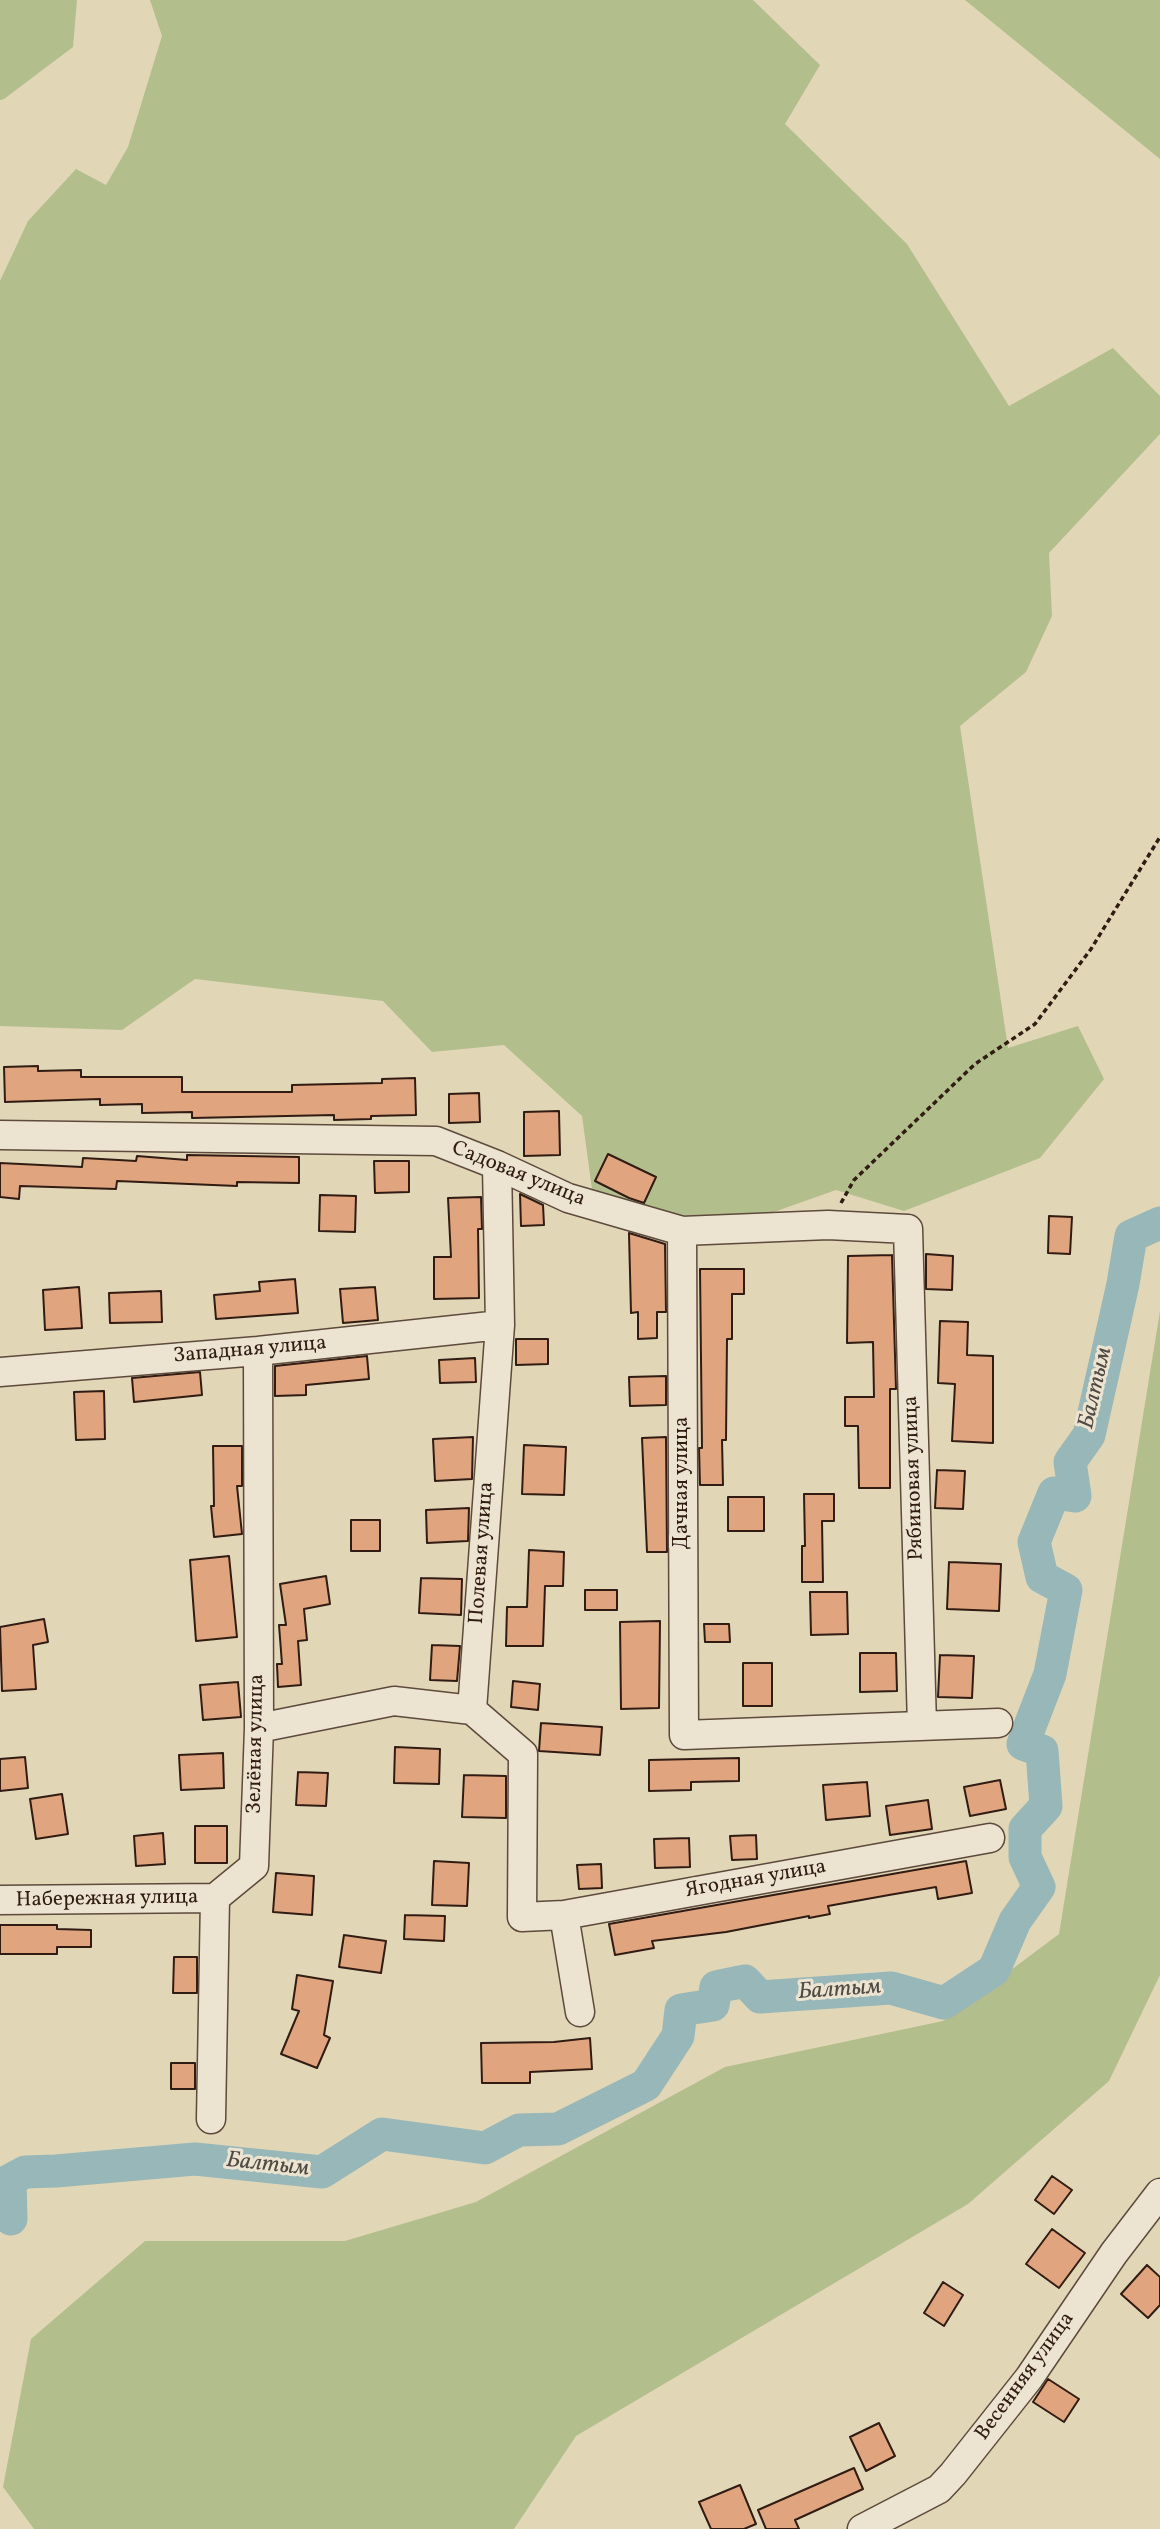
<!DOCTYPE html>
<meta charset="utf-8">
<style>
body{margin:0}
canvas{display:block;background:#e1d6b6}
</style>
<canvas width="1160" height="2529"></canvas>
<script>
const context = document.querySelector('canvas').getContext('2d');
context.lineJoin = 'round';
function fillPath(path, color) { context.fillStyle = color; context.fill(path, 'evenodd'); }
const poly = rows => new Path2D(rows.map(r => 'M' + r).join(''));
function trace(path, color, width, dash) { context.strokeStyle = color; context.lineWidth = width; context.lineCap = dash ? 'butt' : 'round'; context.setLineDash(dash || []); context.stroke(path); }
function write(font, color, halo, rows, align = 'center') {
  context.font = font + ' Vollkorn,serif'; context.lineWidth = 6; context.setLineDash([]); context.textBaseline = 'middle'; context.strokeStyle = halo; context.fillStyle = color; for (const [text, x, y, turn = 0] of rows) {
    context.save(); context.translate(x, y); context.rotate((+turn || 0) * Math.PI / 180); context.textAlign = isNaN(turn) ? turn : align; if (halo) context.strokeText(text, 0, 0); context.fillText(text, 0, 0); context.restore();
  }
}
fillPath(poly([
 [0,0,77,0,73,47,4,99,0,100],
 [150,0,753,0,820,65,785,124,907,244,1009,406,1113,348,1160,396,1160,434,1049,553,1052,616,1026,672,960,726,1008,1048,1078,1026,1104,1079,1040,1158,904,1211,836,1190,709,1235,594,1204,582,1116,504,1045,432,1052,383,1001,195,979,122,1030,0,1026,0,281,28,221,76,169,106,185,128,147,162,36],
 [965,0,1160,0,1160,159],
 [1160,1311,1160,1975,1109,2081,968,2204,576,2436,514,2529,34,2529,3,2487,31,2339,145,2241,345,2241,476,2202,725,2067,943,2021,1059,1934]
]), '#b3be8d');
trace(poly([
 [0,2212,11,2219,10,2180,25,2172,56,2171,195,2159,322,2172,382,2134,485,2148,519,2130,558,2129,646,2085,678,2036,681,2010,713,2005,716,1987,745,1981,760,1997,891,1988,944,2003,994,1970,1015,1921,1039,1887,1025,1857,1025,1829,1046,1806,1042,1751,1023,1744,1050,1674,1066,1590,1042,1577,1034,1542,1054,1493,1075,1496,1070,1462,1089,1435,1123,1284,1131,1236,1160,1223]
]), '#98b7b8', 33);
const building = poly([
 [38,1066,38,1071,81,1070,81,1077,182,1077,182,1092,292,1092,292,1085,382,1083,382,1079,415,1078,416,1115,371,1116,371,1119,334,1120,334,1115,192,1118,192,1112,142,1113,142,1104,100,1105,100,1099,5,1102,4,1067,38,1066],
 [479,1093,480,1122,449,1123,449,1094,479,1093],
 [559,1111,560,1155,524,1156,524,1112,559,1111],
 [608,1154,656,1177,644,1203,629,1198,595,1181,608,1154],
 [187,1155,299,1157,299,1183,237,1182,237,1186,117,1181,116,1189,20,1186,19,1199,0,1197,0,1163,82,1167,83,1158,136,1161,137,1156,187,1160,187,1155],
 [374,1161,409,1161,409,1192,375,1193,374,1161],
 [520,1194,543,1205,544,1225,521,1226,520,1194],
 [320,1195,356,1196,355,1232,319,1231,320,1195],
 [481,1197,482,1229,478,1229,479,1298,434,1299,434,1257,451,1257,448,1198,481,1197],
 [1049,1216,1072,1217,1070,1254,1048,1253,1049,1216],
 [629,1233,665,1244,666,1312,657,1312,657,1338,638,1339,638,1312,631,1313,629,1233],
 [926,1254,953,1256,952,1290,926,1289,926,1254],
 [892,1255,896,1389,890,1389,890,1488,859,1488,858,1426,845,1426,845,1397,874,1397,873,1342,847,1343,848,1256,892,1255],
 [700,1269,744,1269,744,1294,732,1294,732,1339,727,1339,726,1440,722,1440,723,1485,700,1485,699,1448,702,1448,700,1269],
 [295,1279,298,1313,216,1319,214,1295,260,1291,259,1282,295,1279],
 [79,1287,82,1328,45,1330,43,1290,79,1287],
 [375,1287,378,1320,343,1323,340,1289,375,1287],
 [161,1291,162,1322,110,1323,109,1293,161,1291],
 [940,1321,968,1322,967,1355,993,1356,993,1443,952,1441,955,1384,938,1383,940,1321],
 [516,1339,548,1339,548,1364,516,1365,516,1339],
 [367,1356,369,1379,306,1385,306,1395,275,1396,275,1366,367,1356],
 [475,1358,476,1382,440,1383,439,1360,475,1358],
 [200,1372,202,1395,134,1402,132,1378,200,1372],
 [666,1376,666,1405,630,1406,629,1377,666,1376],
 [104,1391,105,1439,76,1440,74,1392,104,1391],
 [473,1437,472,1479,435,1481,433,1439,473,1437],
 [666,1437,667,1552,647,1552,642,1438,666,1437],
 [524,1445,566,1447,564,1495,522,1494,524,1445],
 [213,1446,242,1446,242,1486,237,1486,242,1534,214,1537,211,1506,214,1506,213,1446],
 [937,1470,965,1471,963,1509,935,1508,937,1470],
 [804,1494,834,1494,834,1521,822,1521,823,1582,802,1582,802,1546,805,1546,804,1494],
 [728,1497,764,1497,764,1531,728,1531,728,1497],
 [469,1508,468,1541,427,1543,426,1510,469,1508],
 [351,1520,380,1520,380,1551,351,1551,351,1520],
 [529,1550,564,1552,563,1586,545,1586,543,1646,506,1646,507,1607,527,1607,529,1550],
 [229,1556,237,1637,196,1641,190,1560,229,1556],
 [949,1562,1001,1564,999,1611,947,1609,949,1562],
 [326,1576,330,1604,304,1609,307,1640,298,1641,301,1685,278,1687,277,1664,282,1664,279,1625,286,1625,280,1584,326,1576],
 [421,1578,462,1579,461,1615,419,1613,421,1578],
 [585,1590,617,1590,617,1610,585,1610,585,1590],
 [810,1592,847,1592,848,1634,811,1635,810,1592],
 [44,1619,48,1642,33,1645,36,1689,2,1691,0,1627,44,1619],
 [660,1621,659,1708,621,1709,620,1622,660,1621],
 [704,1624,729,1624,730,1642,705,1642,704,1624],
 [432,1645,460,1646,457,1681,430,1680,432,1645],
 [860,1653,896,1653,897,1691,860,1692,860,1653],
 [940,1655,974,1656,972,1698,938,1697,940,1655],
 [743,1663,772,1663,772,1706,743,1706,743,1663],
 [513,1681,540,1684,538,1710,511,1707,513,1681],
 [238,1682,241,1717,203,1720,200,1685,238,1682],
 [541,1723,602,1727,600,1755,539,1751,541,1723],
 [395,1747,440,1749,439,1784,394,1783,395,1747],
 [223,1753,224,1788,181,1790,179,1755,223,1753],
 [25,1757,28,1788,0,1791,0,1759,25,1757],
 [739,1758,739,1781,691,1782,691,1790,649,1791,649,1760,739,1758],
 [298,1772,328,1773,326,1806,296,1805,298,1772],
 [464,1775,506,1776,506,1818,462,1817,464,1775],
 [1000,1780,1006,1809,970,1816,964,1787,1000,1780],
 [867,1782,870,1816,826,1820,823,1785,867,1782],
 [62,1794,68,1834,36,1839,30,1799,62,1794],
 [928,1800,932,1829,890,1835,886,1806,928,1800],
 [195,1826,227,1826,227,1863,195,1863,195,1826],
 [163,1833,165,1864,136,1866,134,1836,163,1833],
 [756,1835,757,1859,732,1860,730,1836,756,1835],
 [689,1838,690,1867,655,1868,654,1839,689,1838],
 [434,1861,469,1863,467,1906,432,1905,434,1861],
 [966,1861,972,1893,938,1899,936,1887,889,1895,828,1906,830,1914,809,1918,809,1916,726,1932,652,1941,654,1948,615,1955,609,1924,966,1861],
 [601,1864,602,1888,579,1889,577,1865,601,1864],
 [276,1873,314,1876,312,1915,273,1912,276,1873],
 [405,1915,445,1916,444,1941,404,1939,405,1915],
 [0,1925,57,1925,57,1929,91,1930,91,1947,57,1947,57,1954,0,1954,0,1925],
 [344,1935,386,1941,381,1973,339,1967,344,1935],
 [174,1957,197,1957,197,1993,173,1993,174,1957],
 [297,1975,333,1981,324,2035,330,2038,317,2068,281,2054,299,2011,292,2009,297,1975],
 [590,2038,592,2069,530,2072,530,2083,482,2083,481,2043,554,2042,590,2038],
 [171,2063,195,2063,195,2089,171,2089,171,2063],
 [1052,2176,1072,2190,1054,2214,1035,2200,1052,2176],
 [1052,2229,1085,2253,1059,2288,1026,2264,1052,2229],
 [1147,2265,1160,2277,1160,2305,1148,2318,1121,2294,1147,2265],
 [943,2282,963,2295,944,2326,924,2313,943,2282],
 [1048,2379,1079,2399,1064,2422,1033,2402,1048,2379],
 [879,2423,895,2456,866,2471,850,2437,879,2423],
 [854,2468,863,2489,795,2520,799,2529,766,2529,758,2510,854,2468],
 [740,2485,756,2524,744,2529,711,2529,699,2502,740,2485]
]);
fillPath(building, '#e0a57e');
trace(building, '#311c14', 2);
const minor = poly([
 [0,1135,436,1141,497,1165,568,1198,682,1231,828,1225,908,1229,922,1726],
 [497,1165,500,1325,472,1710,523,1754,522,1917,564,1915,990,1838],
 [682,1231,684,1735,998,1723],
 [0,1372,258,1351,500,1325],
 [259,1728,394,1701,472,1710],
 [0,1900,215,1898],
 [564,1915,580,2012],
 [211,2119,215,1898,254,1866,259,1728,258,1351],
 [862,2529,939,2489,953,2474,1029,2378,1114,2253,1160,2193]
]);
trace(minor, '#5d4a3c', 31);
trace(poly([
 [841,1203,854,1180,975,1064,1035,1024,1091,949,1160,837]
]), '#311c14', 3.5, [5, 3.5]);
trace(minor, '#ece4d0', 28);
write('21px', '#311c14', '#ece4d0', [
 ["Садовая улица",518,1175,22],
 ["Западная улица",250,1351,-5],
 ["Рябиновая улица",915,1478,-92],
 ["Дачная улица",683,1483,-90],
 ["Полевая улица",483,1553,-86],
 ["Зелёная улица",257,1744,-89],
 ["Ягодная улица",756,1880,-10],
 ["Набережная улица",107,1900,-1],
 ["Весенняя улица",1026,2377,-54]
]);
write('italic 23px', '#504a45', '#ece4d0', [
 ["Балтым",1097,1388,-77],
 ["Балтым",840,1991,-4],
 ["Балтым",268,2166,6]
]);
</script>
